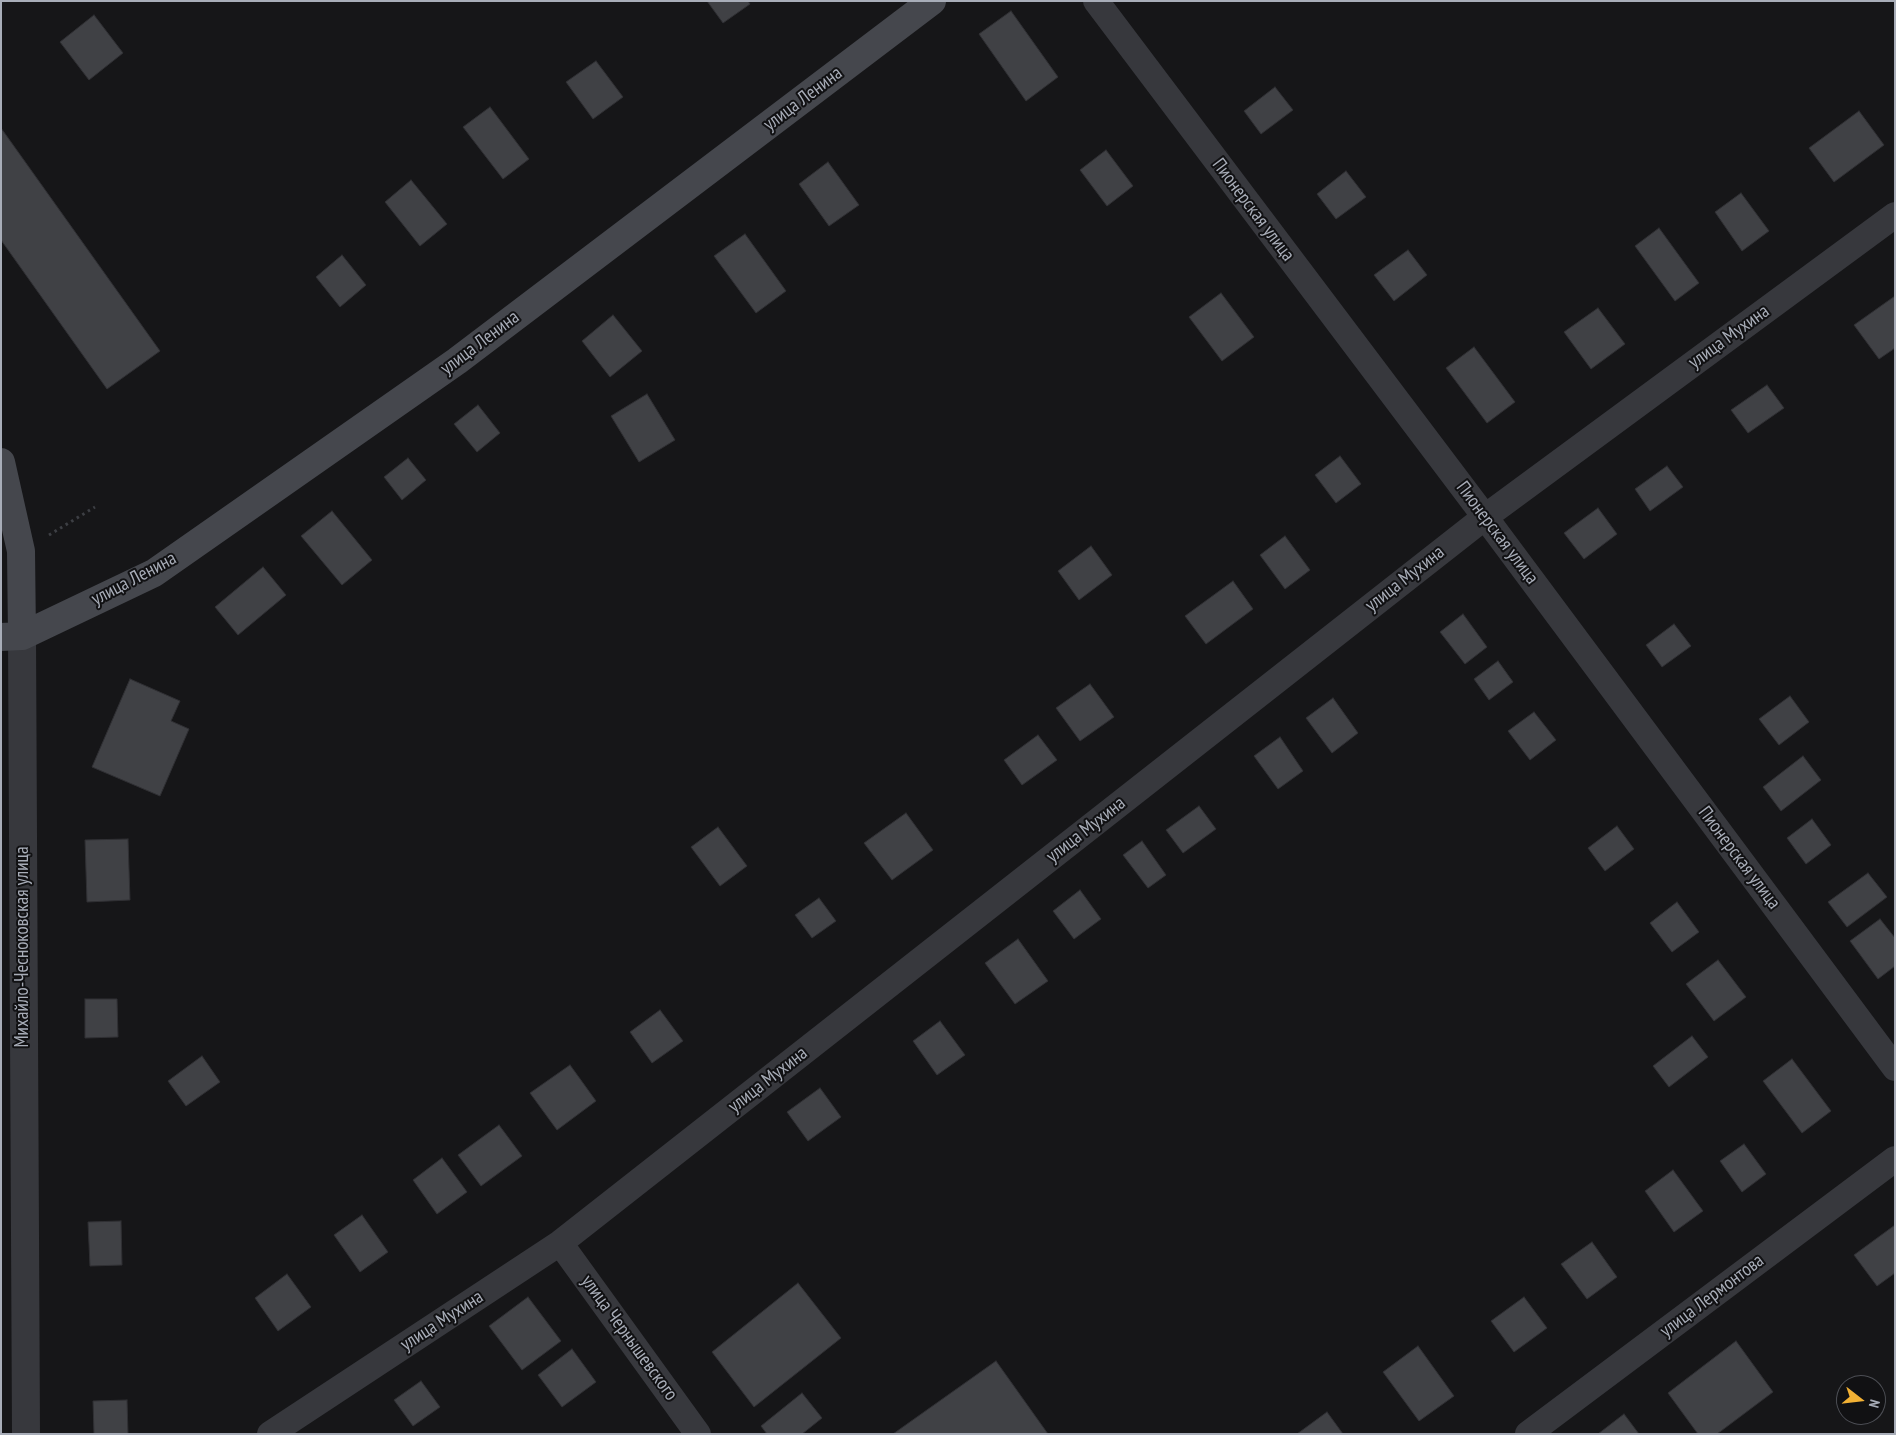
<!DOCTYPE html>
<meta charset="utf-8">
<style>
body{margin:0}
#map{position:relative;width:1896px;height:1435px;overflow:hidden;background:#161618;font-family:"PT Sans Narrow",sans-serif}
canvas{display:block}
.frame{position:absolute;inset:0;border:2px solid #a8adb8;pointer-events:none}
.north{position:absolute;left:1836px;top:1375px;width:50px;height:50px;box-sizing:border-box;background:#111113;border:1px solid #4d4f55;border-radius:50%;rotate:106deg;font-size:14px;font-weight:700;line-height:20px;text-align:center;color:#a8adb8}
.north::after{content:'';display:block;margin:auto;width:18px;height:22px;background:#f2b134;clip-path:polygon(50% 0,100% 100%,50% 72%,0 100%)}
</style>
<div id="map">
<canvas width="1896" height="1435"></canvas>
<div class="frame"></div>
<div class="north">N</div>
</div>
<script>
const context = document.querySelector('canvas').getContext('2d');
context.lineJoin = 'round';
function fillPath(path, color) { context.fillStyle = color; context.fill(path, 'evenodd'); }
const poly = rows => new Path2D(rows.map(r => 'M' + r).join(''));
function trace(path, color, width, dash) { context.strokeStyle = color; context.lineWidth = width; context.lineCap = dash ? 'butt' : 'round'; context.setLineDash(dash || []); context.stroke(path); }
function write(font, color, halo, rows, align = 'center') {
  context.font = font + ' "PT Sans Narrow",sans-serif'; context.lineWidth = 4; context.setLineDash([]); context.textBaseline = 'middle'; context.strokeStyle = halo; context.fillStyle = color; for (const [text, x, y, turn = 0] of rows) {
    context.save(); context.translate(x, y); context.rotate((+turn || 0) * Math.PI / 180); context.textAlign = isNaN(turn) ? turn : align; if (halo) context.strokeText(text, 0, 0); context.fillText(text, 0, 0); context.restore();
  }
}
const building = poly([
 [707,1,748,1,750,4,723,23,707,1],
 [1011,11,1058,77,1026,101,979,34,1011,11],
 [94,15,123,53,89,80,60,42,94,15],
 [596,61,623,97,593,119,566,82,596,61],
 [1275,87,1293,110,1261,134,1244,111,1275,87],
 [490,107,529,159,503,179,463,127,490,107],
 [1859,111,1884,145,1834,182,1809,148,1859,111],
 [1,128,160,351,107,389,1,240,1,128],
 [1106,150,1133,186,1107,206,1080,170,1106,150],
 [828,162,859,205,829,226,799,184,828,162],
 [1346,171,1366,197,1336,219,1317,194,1346,171],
 [411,180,447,224,420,246,385,202,411,180],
 [1741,193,1769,231,1742,251,1715,212,1741,193],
 [1659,228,1699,283,1675,301,1635,246,1659,228],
 [745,234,786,291,756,313,714,256,745,234],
 [1408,250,1427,275,1394,301,1374,275,1408,250],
 [342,255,366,285,340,307,316,277,342,255],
 [1221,293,1254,337,1222,361,1189,317,1221,293],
 [1895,296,1895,348,1879,359,1854,325,1895,296],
 [1598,308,1625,344,1591,369,1564,332,1598,308],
 [613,315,642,351,610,377,582,341,613,315],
 [1474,347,1515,402,1487,423,1446,368,1474,347],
 [1767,385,1784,408,1748,433,1731,410,1767,385],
 [647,394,675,440,639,462,611,416,647,394],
 [478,405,500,433,477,452,454,424,478,405],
 [1340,456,1361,484,1336,503,1315,475,1340,456],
 [408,458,426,480,402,500,384,477,408,458],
 [1667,466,1683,487,1650,511,1635,489,1667,466],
 [1598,508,1617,534,1584,559,1564,533,1598,508],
 [332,511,372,560,342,585,301,536,332,511],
 [1285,536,1310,570,1285,589,1260,555,1285,536],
 [1091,546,1112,575,1079,600,1058,571,1091,546],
 [263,567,286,595,238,635,215,607,263,567],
 [1233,581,1253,609,1206,644,1185,616,1233,581],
 [1463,614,1487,647,1465,664,1440,632,1463,614],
 [1674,624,1691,646,1662,667,1646,645,1674,624],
 [1498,661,1513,682,1489,700,1474,679,1498,661],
 [130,679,180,701,171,721,189,729,160,796,92,767,130,679],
 [1090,684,1114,717,1080,741,1056,708,1090,684],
 [1790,696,1809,722,1779,745,1759,719,1790,696],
 [1333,698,1358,733,1332,753,1306,718,1333,698],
 [1534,712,1556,740,1530,760,1508,731,1534,712],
 [1038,735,1057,760,1022,785,1004,760,1038,735],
 [1280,737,1303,771,1278,789,1254,756,1280,737],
 [1803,756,1821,780,1781,811,1763,787,1803,756],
 [1199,806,1216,829,1183,853,1166,830,1199,806],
 [906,813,933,850,892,880,864,843,906,813],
 [1812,819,1831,845,1806,864,1787,838,1812,819],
 [1617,826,1634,849,1605,871,1588,848,1617,826],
 [718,827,747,866,720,886,691,847,718,827],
 [128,839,130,900,87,902,85,840,128,839],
 [1142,841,1166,875,1148,888,1123,855,1142,841],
 [1868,873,1887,897,1847,927,1828,902,1868,873],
 [1080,890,1101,919,1074,939,1053,911,1080,890],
 [819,898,836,921,812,938,795,915,819,898],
 [1677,902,1699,932,1672,952,1650,923,1677,902],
 [1880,919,1895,938,1895,966,1878,979,1850,941,1880,919],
 [1018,939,1048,981,1015,1004,985,963,1018,939],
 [1718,960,1746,997,1714,1021,1686,984,1718,960],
 [85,999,117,999,118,1037,85,1038,85,999],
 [660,1010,683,1041,652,1063,630,1032,660,1010],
 [940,1021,965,1055,937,1075,913,1041,940,1021],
 [1692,1036,1708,1057,1669,1087,1653,1066,1692,1036],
 [202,1056,220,1082,186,1106,168,1081,202,1056],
 [1792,1059,1831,1111,1802,1133,1763,1081,1792,1059],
 [570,1065,596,1101,557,1130,530,1093,570,1065],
 [820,1088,841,1117,808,1141,787,1112,820,1088],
 [499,1125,522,1156,481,1186,458,1155,499,1125],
 [1744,1144,1766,1174,1742,1192,1720,1161,1744,1144],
 [442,1158,467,1192,437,1214,413,1180,442,1158],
 [1673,1170,1703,1211,1674,1232,1645,1191,1673,1170],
 [362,1215,388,1252,360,1272,334,1235,362,1215],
 [121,1221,122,1265,90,1266,88,1222,121,1221],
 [1895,1225,1895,1273,1877,1286,1854,1255,1895,1225],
 [1592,1242,1617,1277,1587,1299,1561,1264,1592,1242],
 [287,1274,311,1307,278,1331,255,1298,287,1274],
 [798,1283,841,1338,754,1407,712,1352,798,1283],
 [528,1297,561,1341,522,1370,489,1326,528,1297],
 [1524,1297,1547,1328,1514,1352,1491,1321,1524,1297],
 [1736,1341,1773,1392,1717,1434,1698,1434,1668,1393,1736,1341],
 [1418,1346,1454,1396,1419,1421,1383,1372,1418,1346],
 [572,1349,596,1382,562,1407,538,1375,572,1349],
 [996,1361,1048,1434,893,1434,996,1361],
 [421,1381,440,1407,413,1426,394,1400,421,1381],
 [802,1393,822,1418,802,1434,767,1434,761,1426,802,1393],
 [127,1400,128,1434,94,1434,93,1401,127,1400],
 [1327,1412,1343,1434,1297,1434,1327,1412],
 [1624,1414,1639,1434,1598,1434,1624,1414]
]);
fillPath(building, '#404145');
trace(building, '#303034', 1);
trace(poly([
 [49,535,95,507]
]), '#3d3f44', 3, [2.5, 4]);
trace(poly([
 [1096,1,1485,517,1895,1068],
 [560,1243,698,1434],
 [270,1434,560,1243,1485,517,1895,215],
 [1528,1434,1895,1159]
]), '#37383d', 26);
trace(poly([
 [22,636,26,1434]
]), '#37383d', 28);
trace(poly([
 [1,462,21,551,22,636],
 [1,637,22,636,154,573,457,361,932,1]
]), '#45474d', 28);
write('19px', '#a8adb8', '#111113', [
 ["улица Ленина",803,99,-37],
 ["Пионерская улица",1253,210,53],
 ["улица Мухина",1729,337,-36],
 ["улица Ленина",480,343,-37],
 ["Пионерская улица",1497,533,53],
 ["улица Ленина",134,579,-28],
 ["улица Мухина",1405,579,-38],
 ["улица Мухина",1086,830,-38],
 ["Пионерская улица",1739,858,53],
 ["Михайло-Чесноковская улица",23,947,-90],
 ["улица Мухина",768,1080,-38],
 ["улица Лермонтова",1712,1296,-37],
 ["улица Мухина",442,1321,-33],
 ["улица Чернышевского",629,1338,54]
]);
</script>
